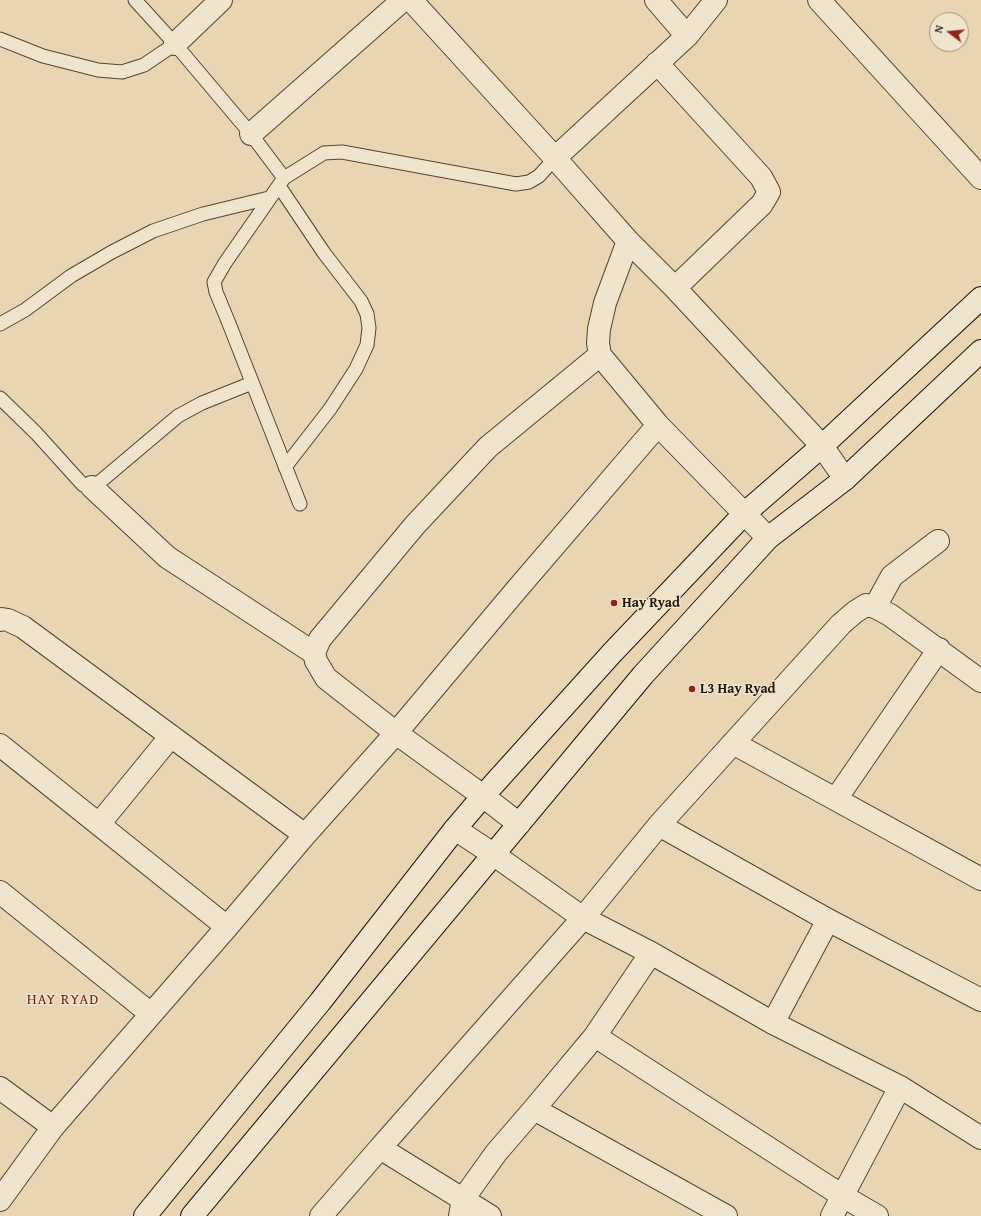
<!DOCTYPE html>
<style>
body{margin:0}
#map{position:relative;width:981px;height:1216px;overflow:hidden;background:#e9d5b2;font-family:"Gentium Book Plus",serif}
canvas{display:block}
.north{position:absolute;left:929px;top:12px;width:40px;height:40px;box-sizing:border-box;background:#f1e4cd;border:1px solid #9d917f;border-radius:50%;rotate:286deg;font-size:11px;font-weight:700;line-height:16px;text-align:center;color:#1e1409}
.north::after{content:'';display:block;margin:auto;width:14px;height:18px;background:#8f2418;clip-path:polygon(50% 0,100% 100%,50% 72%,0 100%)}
</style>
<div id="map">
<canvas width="981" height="1216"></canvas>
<div class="north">N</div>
</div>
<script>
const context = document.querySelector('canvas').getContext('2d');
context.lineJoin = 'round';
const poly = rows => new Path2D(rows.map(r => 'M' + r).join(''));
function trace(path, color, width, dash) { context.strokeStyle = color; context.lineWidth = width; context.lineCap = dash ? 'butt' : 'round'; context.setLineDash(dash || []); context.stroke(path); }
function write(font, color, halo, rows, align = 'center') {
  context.font = font + ' "Gentium Book Plus",serif'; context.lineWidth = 3; context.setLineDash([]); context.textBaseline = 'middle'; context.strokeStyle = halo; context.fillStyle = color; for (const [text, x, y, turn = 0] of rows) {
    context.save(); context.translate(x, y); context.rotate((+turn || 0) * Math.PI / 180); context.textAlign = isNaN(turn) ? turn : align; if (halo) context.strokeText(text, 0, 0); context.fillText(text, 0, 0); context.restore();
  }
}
const service = poly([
 [135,0,175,44,251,134,284,178,225,263,214,282,216,292,228,321,300,504],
 [0,39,43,56,98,70,122,72,144,65,175,44],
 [284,178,324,153,342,152,516,184,529,182,539,176,555,158],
 [279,186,324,253,361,301,367,314,369,328,367,345,356,369,330,409,285,467],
 [0,324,25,310,71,276,112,252,153,231,203,214,269,198],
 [0,398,36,433,83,485,92,487,95,486,178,416,202,403,252,383]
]);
const minor = poly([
 [411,0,555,158,628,241,675,288,822,446,845,479],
 [656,0,687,36],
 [175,44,221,0],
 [657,63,761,177,769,192,762,204,675,288],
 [251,134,403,0],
 [555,158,687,36,716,0],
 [628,241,605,303,599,329,598,343,600,355,658,425,768,538],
 [92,487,167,557,314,653],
 [875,607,892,576,938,541],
 [0,620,2,619,8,620,23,627,305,835],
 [733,743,981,879],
 [0,745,227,927],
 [836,799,939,649],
 [99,824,171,736],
 [519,824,483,796,396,733,326,678,316,661,314,653,320,639,415,525,488,447,600,355],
 [659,825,828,920,981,1000],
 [455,829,493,854,583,918,651,953,773,1023,900,1087,981,1138],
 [0,892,151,1014],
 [773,1023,828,920],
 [595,1036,841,1195,877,1216],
 [0,1088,53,1127],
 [534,1109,726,1216],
 [0,1200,53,1127,227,927,305,835,396,733,518,588,658,425],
 [321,1216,380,1148],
 [460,1216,463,1199,496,1153,534,1109,595,1036,651,953],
 [490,1216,380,1148,583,918,659,825,841,624,855,612,866,605,875,607,890,615,981,681],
 [832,1216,900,1087]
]);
const tertiary = poly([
 [819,0,981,178]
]);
const secondary = poly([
 [145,1216,320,1002,455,829,483,796,612,653,744,514,822,446,981,298],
 [192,1216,643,675,768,538,845,479,981,351]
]);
trace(service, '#514433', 15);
trace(minor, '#514433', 24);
trace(tertiary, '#514433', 24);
trace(secondary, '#1e1409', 24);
trace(service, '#f1e4cd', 13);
trace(minor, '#f1e4cd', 22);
trace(tertiary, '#f1e4cd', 22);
trace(secondary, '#f1e4cd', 22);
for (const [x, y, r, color] of [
 [614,603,4,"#8f2418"],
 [692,689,4,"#8f2418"]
]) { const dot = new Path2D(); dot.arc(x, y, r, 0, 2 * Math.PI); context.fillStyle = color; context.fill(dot); trace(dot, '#f1e4cd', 1.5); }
write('bold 14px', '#1e1409', '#f1e4cd', [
 ["Hay Ryad",622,603],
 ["L3 Hay Ryad",700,689]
], 'left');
context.letterSpacing = '1px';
write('15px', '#7a1f14', '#f1e4cd', [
 ["HAY RYAD",63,1000]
]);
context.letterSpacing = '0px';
</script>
